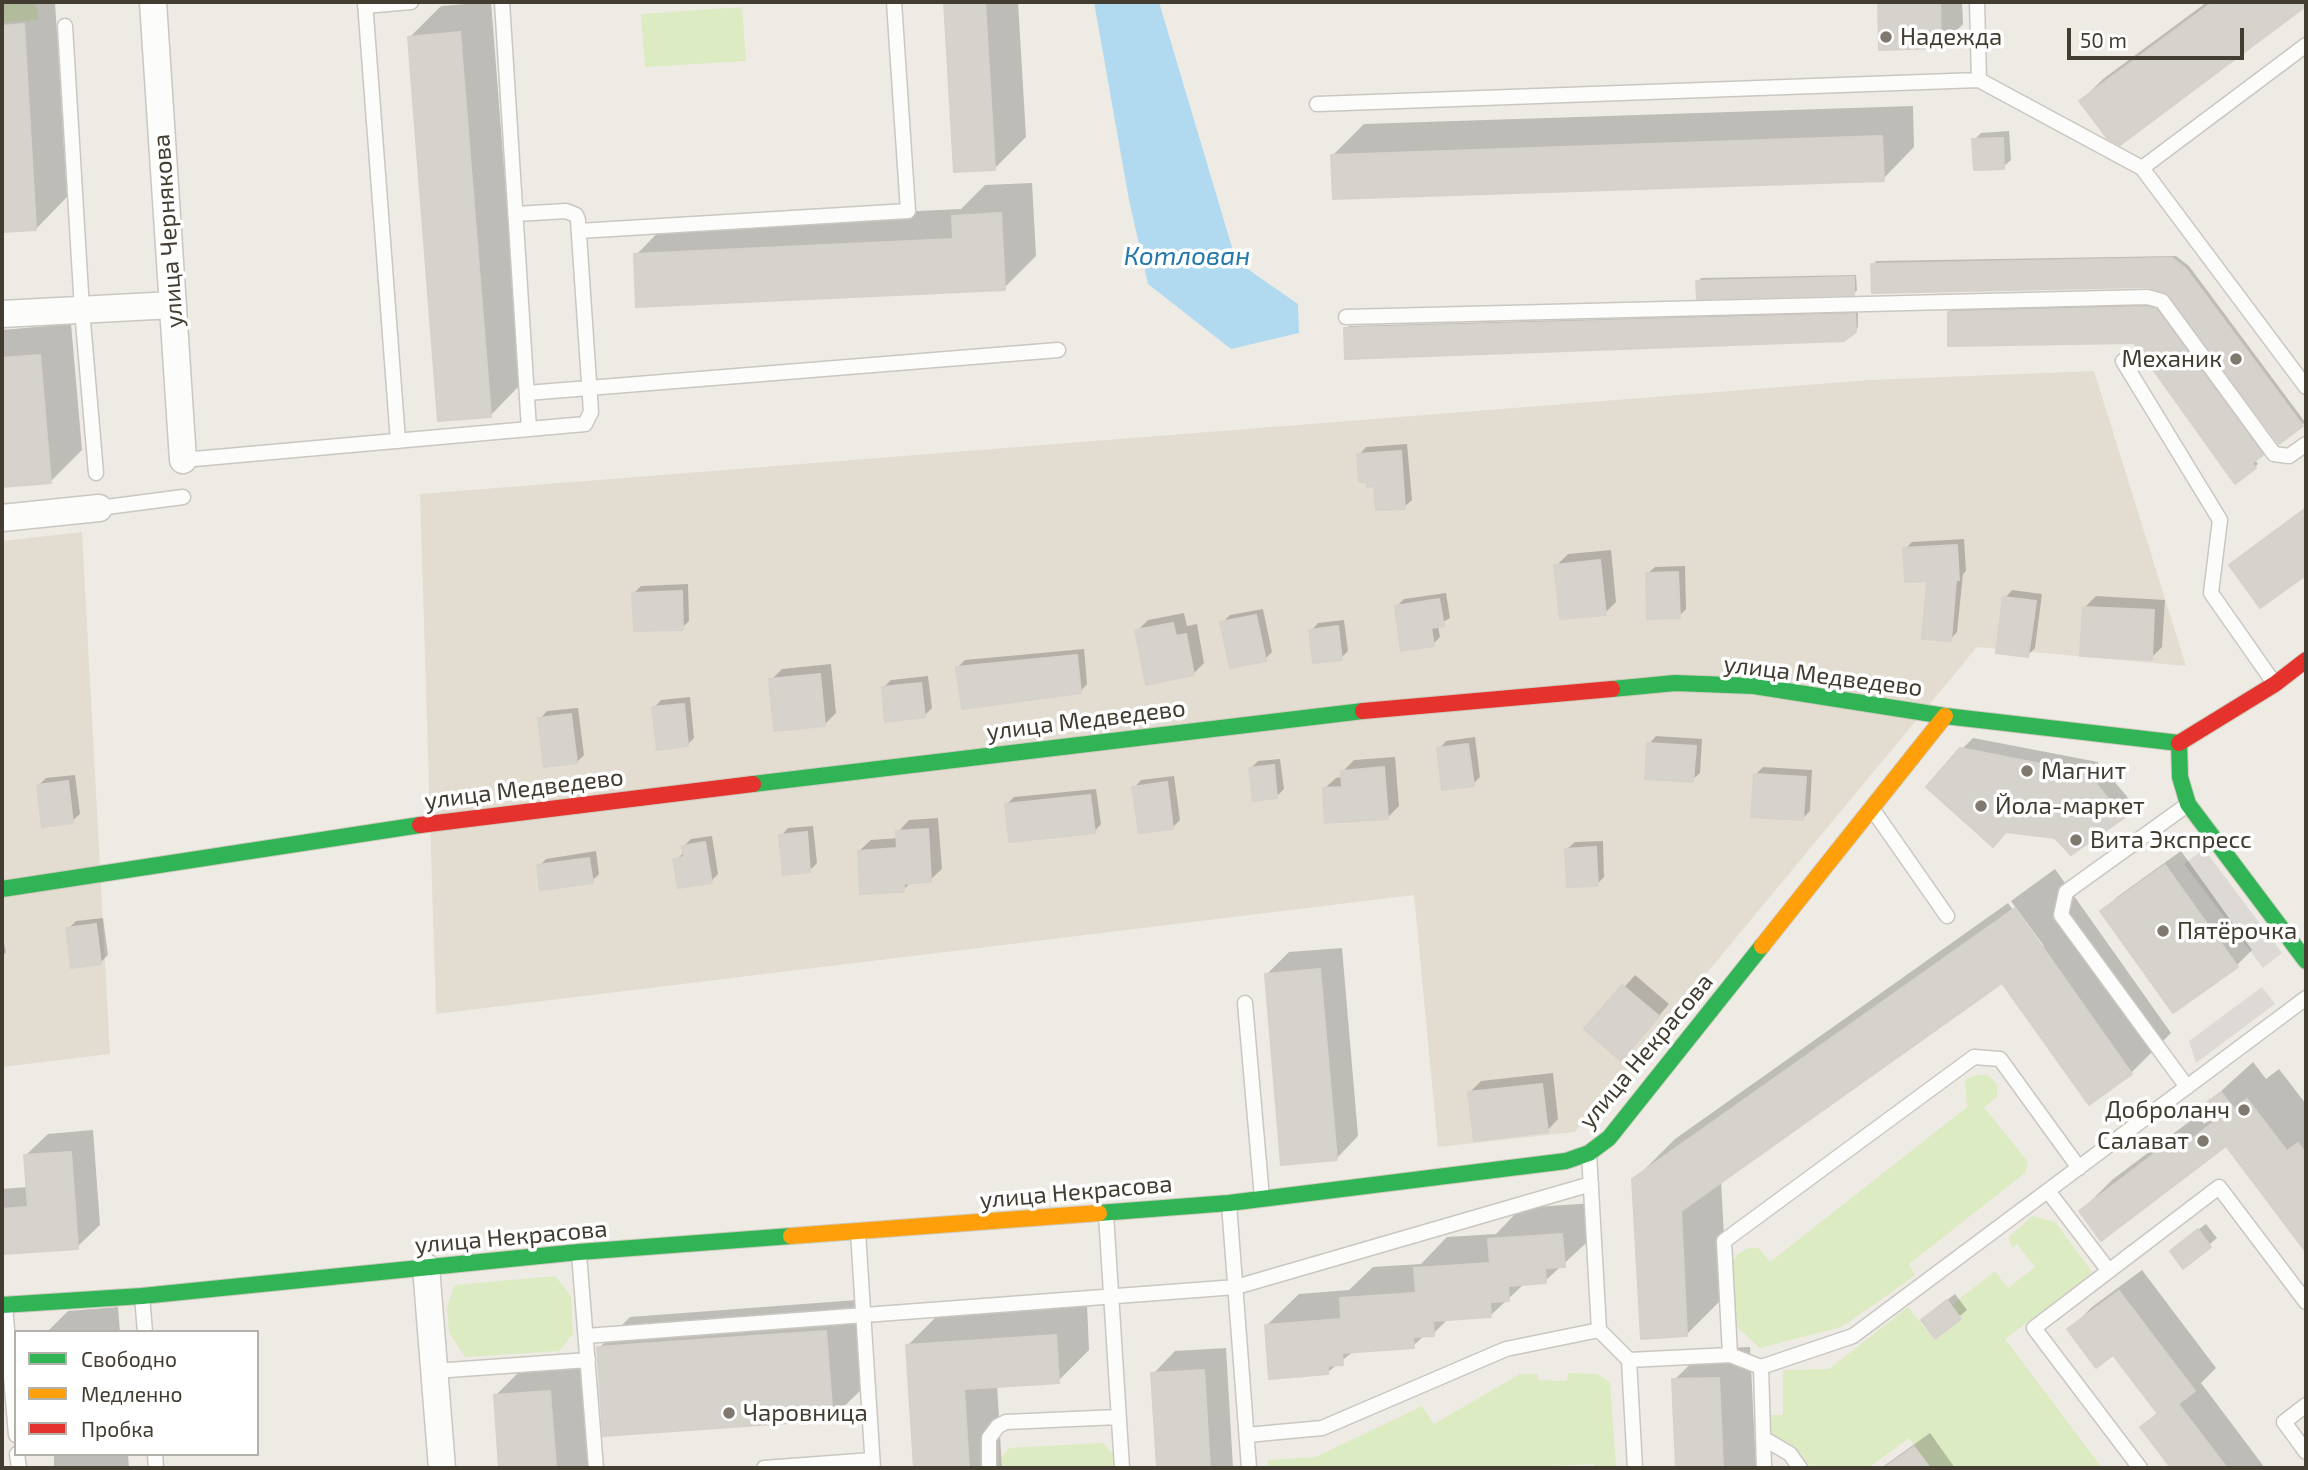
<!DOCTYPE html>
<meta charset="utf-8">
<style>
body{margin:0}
#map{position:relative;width:2308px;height:1470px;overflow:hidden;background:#eeebe5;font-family:"Exo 2",sans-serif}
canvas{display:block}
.frame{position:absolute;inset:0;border:4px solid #433c31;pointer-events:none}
.legend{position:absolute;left:14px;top:1330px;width:245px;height:126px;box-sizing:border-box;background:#fff;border:2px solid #b4b1ad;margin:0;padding:9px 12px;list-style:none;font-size:21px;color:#433c31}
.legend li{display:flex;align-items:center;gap:14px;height:35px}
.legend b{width:35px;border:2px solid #b4b1ad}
.scale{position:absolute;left:2067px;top:28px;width:177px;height:32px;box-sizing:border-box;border:4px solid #433c31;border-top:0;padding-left:9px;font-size:21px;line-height:24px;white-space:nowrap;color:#433c31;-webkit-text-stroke:5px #fff;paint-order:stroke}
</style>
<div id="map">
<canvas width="2308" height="1470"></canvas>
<div class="frame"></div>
<ul class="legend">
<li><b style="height:9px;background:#30b455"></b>Свободно</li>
<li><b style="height:9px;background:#ff9f0a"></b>Медленно</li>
<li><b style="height:9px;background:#e5322d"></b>Пробка</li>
</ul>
<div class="scale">50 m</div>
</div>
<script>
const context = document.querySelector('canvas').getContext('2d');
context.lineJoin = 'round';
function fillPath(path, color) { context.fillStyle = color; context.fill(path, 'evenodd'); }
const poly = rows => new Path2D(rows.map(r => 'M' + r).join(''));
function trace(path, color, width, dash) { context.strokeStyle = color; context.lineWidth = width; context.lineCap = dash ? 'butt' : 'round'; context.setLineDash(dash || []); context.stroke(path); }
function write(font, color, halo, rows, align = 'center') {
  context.font = font + ' "Exo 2",sans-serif'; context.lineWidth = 7; context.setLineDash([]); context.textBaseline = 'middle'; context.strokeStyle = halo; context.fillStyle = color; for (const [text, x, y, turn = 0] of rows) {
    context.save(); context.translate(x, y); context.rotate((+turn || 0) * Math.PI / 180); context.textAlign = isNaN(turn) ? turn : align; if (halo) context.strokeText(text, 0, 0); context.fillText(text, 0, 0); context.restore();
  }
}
fillPath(poly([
 [2094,371,2186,666,1977,647,1575,1132,1438,1147,1414,895,436,1014,420,494,1870,380],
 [82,532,110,1054,2,1067,2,541]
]), '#e3ddd1');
fillPath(poly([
 [2,2,36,2,38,20,2,22],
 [742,7,746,61,645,67,641,14],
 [1976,1075,1988,1075,1997,1084,1997,1097,1984,1107,2028,1162,2025,1173,1909,1264,1915,1275,1875,1304,1841,1327,1760,1348,1737,1327,1731,1263,1738,1254,1749,1248,1759,1248,1770,1262,1967,1107,1965,1080],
 [2032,1216,2055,1222,2093,1273,2005,1339,2102,1468,1931,1468,1909,1438,1868,1468,1811,1468,1796,1448,1770,1433,1770,1415,1783,1415,1783,1370,1829,1369,1908,1307,1935,1341,1962,1319,1952,1305,1995,1271,2008,1288,2035,1267,2017,1244,2012,1248,2009,1237],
 [555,1276,571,1296,573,1334,559,1351,465,1357,449,1333,447,1306,455,1285],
 [1568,1373,1597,1374,1610,1382,1616,1468,1595,1468,1594,1464,1507,1468,1268,1468,1268,1460,1316,1457,1422,1406,1434,1424,1520,1374,1538,1374,1538,1380,1567,1381],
 [1103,1443,1113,1454,1114,1468,1002,1468,1002,1457,1009,1448]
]), '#dcebc2');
fillPath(poly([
 [2204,849,2282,953,2263,968,2184,864],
 [2262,987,2275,1004,2196,1063,2189,1041]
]), '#dddad5');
fillPath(poly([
 [1094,2,1159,2,1236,261,1298,304,1299,333,1231,349,1148,284,1129,200]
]), '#b1daf0');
fillPath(poly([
 [3,2,55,2,67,197,36,229,2,231],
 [491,2,521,384,490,416,410,37,441,6],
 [946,2,1018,2,1026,137,995,168,956,170],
 [1879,2,1962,2,1963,24,1941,47,1881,49],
 [2207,2,2306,2,2306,4,2119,143,2081,101,2103,79],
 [1913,106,1914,147,1883,179,1333,155,1364,124],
 [2009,131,2011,160,2003,167,1974,140,1981,133],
 [1032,183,1036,256,1004,288,636,255,667,223,961,209,985,185],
 [2176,256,2189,266,2305,422,2302,425,2166,290,2147,286,1873,265,1876,261],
 [1856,275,1857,290,1854,293,1698,282,1701,278],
 [2150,304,2159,307,2265,451,2255,460,2258,464,2255,467,2135,341,1949,312,1952,309],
 [1858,312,1858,327,1855,331,1346,329,1349,326],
 [71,324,82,450,50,482,3,485,2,330],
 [1407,444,1412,500,1404,507,1376,485,1359,455,1366,447],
 [2306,507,2306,573,2261,606,2231,565],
 [1964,539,1966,571,1963,574,1957,632,1950,640,1929,579,1905,549,1912,542],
 [1611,550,1616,602,1605,613,1556,566,1568,554],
 [1685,566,1686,609,1679,616,1647,574,1655,567],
 [688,584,689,621,682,628,634,593,641,586],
 [2012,590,2042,594,2035,648,2028,655,2005,598],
 [1446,593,1450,618,1438,625,1440,637,1433,644,1396,607,1404,599],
 [2096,596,2165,600,2162,647,2151,658,2084,608],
 [1263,609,1272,652,1265,659,1222,623,1230,615],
 [1184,613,1187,626,1197,624,1204,663,1193,674,1137,631,1148,620],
 [1344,620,1348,651,1341,658,1311,631,1318,623],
 [1084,649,1087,684,1080,692,958,667,965,660],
 [831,664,836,713,825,724,771,680,782,669],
 [928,676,932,708,924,716,883,688,891,680],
 [690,697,694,738,687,745,654,708,661,700],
 [578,708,584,755,577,762,540,719,547,711],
 [1656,736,1702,739,1700,773,1692,780,1649,744],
 [1475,737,1480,777,1473,784,1439,749,1446,741],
 [1973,738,2098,762,2134,805,2072,853,1961,750],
 [1395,757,1399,806,1388,817,1324,789,1336,778,1343,777,1342,772,1354,760],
 [1280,759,1284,789,1277,796,1251,768,1258,761],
 [1763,767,1812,770,1810,811,1803,818,1756,774],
 [75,775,80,814,72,821,39,785,46,778],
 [1174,776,1180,820,1173,827,1134,788,1141,780],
 [1096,789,1101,824,1094,832,1006,805,1014,797],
 [938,818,942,869,930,880,912,881,903,890,859,851,871,840,899,838,898,832,909,820],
 [813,826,817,863,810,870,781,836,788,828],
 [712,836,718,874,711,881,675,860,685,852,684,846,691,839],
 [1603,841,1604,877,1597,884,1567,849,1575,842],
 [596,851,599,874,592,881,539,866,546,859],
 [2181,851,2252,950,2237,965,2102,912,2117,897],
 [2055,869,2171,1033,2131,1073,2089,1102,2003,981,1721,1180,1727,1294,1686,1335,1634,1180,1675,1139,2008,903,2039,946,2044,946,2011,901],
 [103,918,108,955,100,963,68,929,76,921],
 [2,935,6,952,2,957],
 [1342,948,1358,1136,1336,1159,1267,974,1289,952],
 [1635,975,1669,1004,1632,1047,1587,1029],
 [2253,1062,2266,1079,2279,1069,2306,1104,2306,1249,2226,1143,2081,1211,2112,1180,2198,1115,2204,1124,2217,1114,2208,1103],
 [1553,1073,1558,1119,1547,1131,1470,1092,1481,1081],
 [93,1130,100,1225,77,1247,2,1253,2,1189,28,1187,25,1156,48,1134],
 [1593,1203,1596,1234,1545,1281,1525,1283,1491,1315,1449,1318,1433,1334,1425,1335,1413,1346,1355,1350,1327,1373,1267,1325,1299,1294,1349,1290,1373,1267,1421,1264,1447,1237,1496,1234,1521,1208],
 [2206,1224,2217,1238,2184,1266,2179,1244],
 [2142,1270,2216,1368,2201,1383,2265,1468,2173,1468,2143,1427,2158,1412,2114,1352,2070,1329,2092,1307],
 [1955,1294,1967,1310,1936,1336,1930,1313],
 [857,1300,864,1387,832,1418,599,1348,630,1317],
 [1087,1304,1089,1350,1058,1381,997,1385,1002,1468,916,1468,908,1345,939,1314],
 [118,1307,120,1332,47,1332,68,1311],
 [1750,1347,1756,1468,1678,1468,1674,1380,1706,1349],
 [1226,1348,1233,1468,1158,1468,1153,1374,1175,1351],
 [581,1360,589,1468,501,1468,496,1395,527,1364],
 [1930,1433,1955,1468,1881,1468],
 [54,1454,128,1454,129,1468,54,1468]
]), '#0003');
const building = poly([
 [944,2,985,2,995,170,954,172,944,2],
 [1878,2,1940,2,1941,48,1879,50,1878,2],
 [2213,2,2306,2,2306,6,2120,145,2107,138,2079,101,2213,2],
 [24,24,36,230,2,232,2,26,24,24],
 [460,32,491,417,438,421,408,37,460,32],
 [1882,136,1884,181,1333,199,1331,155,1882,136],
 [2003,138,2004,169,1974,170,1972,139,2003,138],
 [1001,213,1005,290,636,307,634,254,953,239,952,216,1001,213],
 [2172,258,2186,269,2303,426,2279,444,2164,292,2147,287,1872,293,1871,264,2172,258],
 [1854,277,1854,295,1697,299,1696,281,1854,277],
 [2146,307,2156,309,2263,455,2252,463,2256,468,2235,484,2134,343,1948,346,1948,312,2146,307],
 [1855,314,1856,332,1844,341,1345,359,1344,328,1855,314],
 [40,355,51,483,2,487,2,358,40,355],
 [1401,451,1405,509,1376,510,1374,486,1367,487,1367,482,1359,482,1357,454,1401,451],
 [2306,508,2306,575,2260,608,2229,565,2306,508],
 [1957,545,1959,580,1956,580,1951,641,1922,639,1927,581,1905,582,1903,548,1957,545],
 [1600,560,1606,615,1560,619,1554,565,1600,560],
 [1678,572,1680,618,1647,619,1646,573,1678,572],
 [682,591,683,630,634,631,632,593,682,591],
 [2003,597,2036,601,2028,657,1996,653,2003,597],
 [1439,599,1444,626,1431,628,1434,646,1401,651,1395,606,1439,599],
 [2083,607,2154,610,2152,660,2080,656,2083,607],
 [1256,615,1266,661,1230,668,1220,622,1256,615],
 [1173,623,1176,636,1186,634,1194,675,1146,685,1135,630,1173,623],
 [1338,626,1342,660,1313,663,1309,630,1338,626],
 [1077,655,1081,693,962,709,956,667,1077,655],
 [820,674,825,726,774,731,769,679,820,674],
 [921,683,925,717,885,722,882,687,921,683],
 [684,704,688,746,657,750,652,707,684,704],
 [571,714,577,763,544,767,538,718,571,714],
 [1647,743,1696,746,1693,782,1645,779,1647,743],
 [1468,744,1474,786,1442,790,1437,748,1468,744],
 [1960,748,2087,773,2124,818,2071,855,2055,838,2006,832,1993,847,1926,787,1960,748],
 [1274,765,1277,798,1253,801,1249,768,1274,765],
 [1384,767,1388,819,1325,823,1323,788,1342,787,1341,771,1384,767],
 [1754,774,1806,777,1803,820,1751,817,1754,774],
 [68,781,73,823,42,827,37,785,68,781],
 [1167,782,1173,829,1139,833,1132,787,1167,782],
 [1090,795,1095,833,1009,842,1005,804,1090,795],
 [928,829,931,882,904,884,904,892,860,894,858,851,897,848,896,831,928,829],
 [807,832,810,872,783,875,779,835,807,832],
 [705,842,712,883,678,888,673,859,684,857,682,846,705,842],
 [1596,847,1598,886,1567,887,1565,849,1596,847],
 [589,858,593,883,540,890,537,865,589,858],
 [2165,865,2238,967,2173,1013,2100,911,2165,865],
 [2015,908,2132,1074,2089,1105,2002,983,1681,1211,1687,1336,1641,1339,1632,1179,2015,908],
 [96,924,101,964,71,968,66,928,96,924],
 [1320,969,1337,1160,1281,1165,1265,974,1320,969],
 [1622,985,1659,1016,1621,1061,1584,1029,1622,985],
 [1542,1084,1548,1132,1474,1141,1468,1092,1542,1084],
 [2221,1092,2234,1109,2247,1099,2287,1151,2298,1143,2306,1154,2306,1252,2226,1146,2101,1241,2079,1211,2166,1145,2172,1154,2218,1119,2206,1103,2221,1092],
 [71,1152,78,1249,2,1254,2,1209,28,1207,24,1155,71,1152],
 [2198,1229,2211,1247,2183,1269,2170,1251,2198,1229],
 [1562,1234,1565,1267,1545,1268,1546,1283,1508,1286,1509,1301,1490,1302,1491,1317,1433,1321,1434,1336,1413,1337,1414,1348,1342,1353,1343,1365,1328,1366,1328,1374,1269,1379,1265,1325,1341,1319,1340,1298,1416,1293,1414,1268,1490,1263,1488,1239,1562,1234],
 [2119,1291,2195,1391,2178,1404,2227,1468,2171,1468,2140,1427,2158,1414,2113,1355,2096,1368,2067,1329,2119,1291],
 [1947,1300,1961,1319,1935,1339,1921,1320,1947,1300],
 [826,1331,833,1420,603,1436,597,1347,826,1331],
 [1056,1335,1059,1383,964,1389,969,1468,914,1468,906,1345,1056,1335],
 [1204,1370,1210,1468,1157,1468,1151,1373,1204,1370],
 [1719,1378,1723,1468,1676,1468,1672,1379,1719,1378],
 [550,1391,556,1468,499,1468,494,1395,550,1391],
 [1914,1447,1930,1468,1884,1468,1914,1447]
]);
fillPath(building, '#d6d2cc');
trace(building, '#d6d2cb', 2);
const lane = poly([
 [365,2,398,441],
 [502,2,529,429],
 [1977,2,1979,80,2142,168,2306,387],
 [365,6,411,2],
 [65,26,82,310,96,473],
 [1317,104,1979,80],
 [2142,168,2306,45],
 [579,231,908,211,894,2],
 [1346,317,2147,297,2162,301,2274,454,2289,456,2306,444],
 [2123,361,2220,520,2211,593,2274,683],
 [527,393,1058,350],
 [183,460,585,424,591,412,578,220,576,215,566,211,516,214],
 [99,508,183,497],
 [2187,805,2066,892,2061,915,2187,1087],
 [1873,810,1947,916],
 [1245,1003,1262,1198],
 [1589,1153,1599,1330,1629,1360,1635,1468],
 [2048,1191,2109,1271],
 [1229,1204,1249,1468],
 [1106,1214,1122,1468],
 [858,1232,873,1468],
 [579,1254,596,1468],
 [142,1296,145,1332],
 [5,1306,16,1435],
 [586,1336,1236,1287,1591,1184],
 [1730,1355,1724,1241,1974,1057,2000,1059,2079,1168],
 [1629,1360,1730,1355,1761,1367,1853,1336,2306,998],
 [1761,1367,1764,1468],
 [435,1371,588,1360],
 [2306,1405,2284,1422,2306,1452],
 [1247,1435,1322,1428,1506,1349,1599,1330],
 [1763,1438,1790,1454,1800,1468],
 [17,1454,19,1468],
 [155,1454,156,1468],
 [764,1468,872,1460],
 [989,1468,989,1438,998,1426,1006,1422,1118,1417],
 [2140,1468,2034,1328,2219,1187,2306,1302]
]);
const street = poly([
 [153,2,183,460],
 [2,314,173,305],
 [2,518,99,508],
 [426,1267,442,1468]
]);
const fast = poly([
 [1612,689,1675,683,1754,686,1945,716,2179,743],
 [2179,743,2180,777,2188,804,2306,961],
 [753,784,1363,711],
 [2,889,420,825],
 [1099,1213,1229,1203,1566,1161,1589,1153,1609,1138,1762,946],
 [2,1305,142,1296,579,1252,791,1236]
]);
const slow = poly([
 [1762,946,1945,716],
 [791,1236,1099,1213]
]);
const jam = poly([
 [1363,711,1612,689],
 [2179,743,2275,684,2306,660],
 [420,825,753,784]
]);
trace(lane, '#cac7c1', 17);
trace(street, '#cac7c1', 29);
trace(fast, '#cfcabc', 18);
trace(slow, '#cfcabc', 18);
trace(jam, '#cfcabc', 18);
trace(lane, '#fcfcfb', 14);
trace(street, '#fcfcfb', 26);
trace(fast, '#30b455', 16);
trace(slow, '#ff9f0a', 16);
trace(jam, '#e5322d', 16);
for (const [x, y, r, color] of [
 [1886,37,7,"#7f7970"],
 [2236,359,7,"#7f7970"],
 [2027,771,7,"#7f7970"],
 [1981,806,7,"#7f7970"],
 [2076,840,7,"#7f7970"],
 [2163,931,7,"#7f7970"],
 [2244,1110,7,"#7f7970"],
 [2203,1141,7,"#7f7970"],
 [729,1413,7,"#7f7970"]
]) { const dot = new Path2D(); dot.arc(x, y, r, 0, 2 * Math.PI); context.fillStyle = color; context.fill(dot); trace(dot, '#fff', 2.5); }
write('24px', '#433c31', '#fff', [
 ["Надежда",1900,37],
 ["Механик",2222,359,"right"],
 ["Магнит",2041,771],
 ["Йола-маркет",1995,806],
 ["Вита Экспресс",2090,840],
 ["Пятёрочка",2177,931],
 ["Доброланч",2230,1110,"right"],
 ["Салават",2189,1141,"right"],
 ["Чаровница",743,1413]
], 'left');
write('24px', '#433c31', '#fff', [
 ["улица Чернякова",168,231,-94],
 ["улица Медведево",1823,676,7],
 ["улица Медведево",1086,720,-7],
 ["улица Медведево",524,789,-7],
 ["улица Некрасова",1646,1051,-50],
 ["улица Некрасова",1076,1192,-5],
 ["улица Некрасова",511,1237,-5]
]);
write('italic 26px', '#2378ae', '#fff', [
 ["Котлован",1187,256]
]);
</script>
